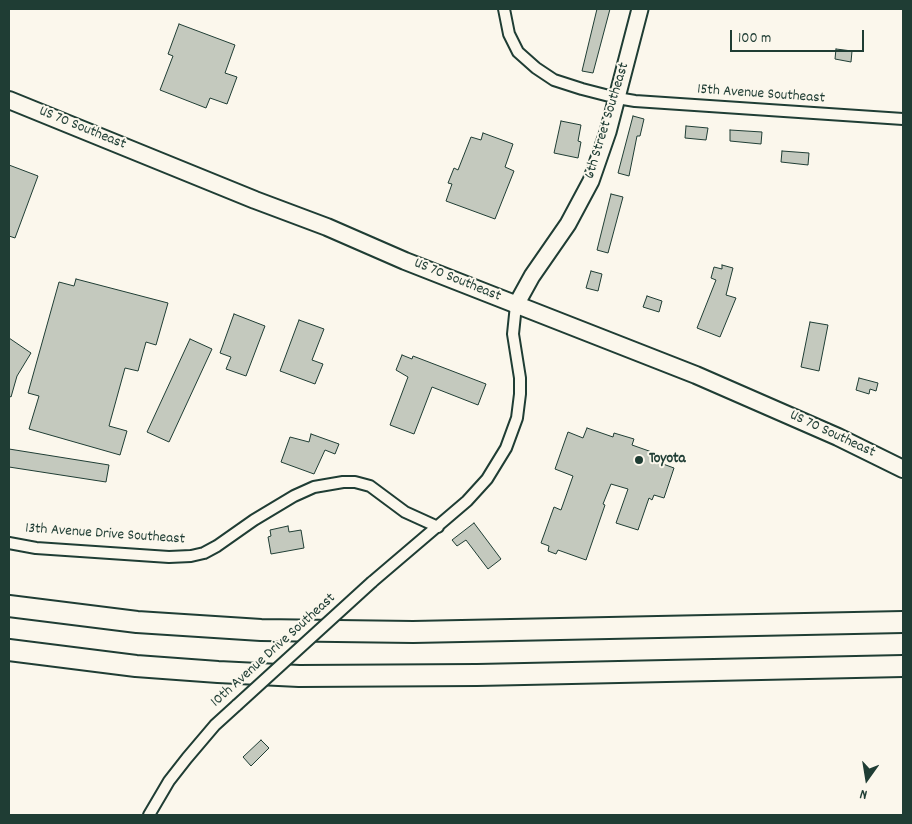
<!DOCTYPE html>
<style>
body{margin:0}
#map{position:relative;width:912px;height:824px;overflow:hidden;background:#fbf7ec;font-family:Dekko,sans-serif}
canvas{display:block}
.frame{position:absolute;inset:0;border:10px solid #1f3d34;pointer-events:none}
.north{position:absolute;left:842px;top:754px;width:50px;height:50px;-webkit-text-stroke:4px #fbf7ec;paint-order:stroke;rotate:193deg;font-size:14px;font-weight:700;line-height:20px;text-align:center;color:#1f3d34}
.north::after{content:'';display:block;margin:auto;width:18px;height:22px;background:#1f3d34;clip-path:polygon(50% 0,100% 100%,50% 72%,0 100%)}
.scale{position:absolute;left:730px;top:30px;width:134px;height:22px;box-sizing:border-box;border:2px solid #1f3d34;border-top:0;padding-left:6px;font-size:15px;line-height:18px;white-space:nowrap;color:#1f3d34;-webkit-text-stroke:4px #fbf7ec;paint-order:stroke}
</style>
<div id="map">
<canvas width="912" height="824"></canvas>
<div class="frame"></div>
<div class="north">N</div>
<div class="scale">100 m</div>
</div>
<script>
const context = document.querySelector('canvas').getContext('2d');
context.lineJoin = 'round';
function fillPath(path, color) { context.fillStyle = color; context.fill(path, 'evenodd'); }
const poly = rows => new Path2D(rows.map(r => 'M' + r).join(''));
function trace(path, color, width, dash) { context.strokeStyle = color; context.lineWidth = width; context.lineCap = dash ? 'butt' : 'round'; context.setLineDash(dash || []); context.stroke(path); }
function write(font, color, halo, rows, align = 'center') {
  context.font = font + ' Dekko,sans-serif'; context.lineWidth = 4; context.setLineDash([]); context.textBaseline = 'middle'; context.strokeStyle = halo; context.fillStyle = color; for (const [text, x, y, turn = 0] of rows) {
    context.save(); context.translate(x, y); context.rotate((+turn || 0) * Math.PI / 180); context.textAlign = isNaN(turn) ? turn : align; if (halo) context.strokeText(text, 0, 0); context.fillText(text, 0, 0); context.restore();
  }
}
const building = poly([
 [597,9,610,9,593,73,582,71,597,9],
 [179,24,235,45,225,73,237,77,227,104,210,98,206,108,160,90,173,56,168,54,179,24],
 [836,49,852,51,851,62,835,59,836,49],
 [633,116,644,119,640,136,637,136,629,176,618,173,633,116],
 [561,121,581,125,578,141,581,142,578,158,554,153,561,121],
 [686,126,708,128,706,140,685,138,686,126],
 [730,130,762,132,761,144,730,141,730,130],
 [483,133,513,144,505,167,514,171,495,219,446,201,452,184,448,183,454,168,458,170,471,137,481,140,483,133],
 [782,151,809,153,808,165,781,162,782,151],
 [9,165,38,176,15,238,9,236,9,165],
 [611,194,623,197,608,253,597,250,611,194],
 [722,265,733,268,726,295,736,298,720,337,697,328,716,280,711,278,714,267,722,269,722,265],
 [591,271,602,274,598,291,586,288,591,271],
 [76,279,168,303,156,345,146,342,138,371,125,368,109,426,127,431,120,455,29,429,39,396,28,393,59,282,74,286,76,279],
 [647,296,662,301,659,312,643,307,647,296],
 [234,314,265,326,246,376,226,369,231,357,220,353,234,314],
 [299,320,324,329,312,360,323,364,315,384,280,371,299,320],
 [810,322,828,325,819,371,801,367,810,322],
 [9,338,31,353,17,376,11,397,9,396,9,338],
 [190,339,212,349,169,442,147,432,190,339],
 [402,355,412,359,413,356,486,384,478,405,432,387,414,434,390,425,408,377,396,370,402,355],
 [859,378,878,383,876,391,870,389,869,394,856,390,859,378],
 [587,428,613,437,614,433,634,439,632,445,666,457,663,464,674,468,664,498,654,495,652,500,649,498,638,530,616,523,628,489,611,484,603,504,605,505,586,560,558,550,556,554,548,551,549,546,541,543,554,507,561,510,573,476,555,469,568,432,583,438,587,428],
 [311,434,339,444,335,454,325,450,314,474,281,462,290,437,309,442,311,434],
 [9,449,109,465,106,482,9,467,9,449],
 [474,523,501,559,488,569,466,540,457,546,452,540,474,523],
 [288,526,289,532,301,530,304,548,271,554,268,537,271,536,270,530,288,526],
 [261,740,269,748,251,766,243,757,261,740]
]);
fillPath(building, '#c4c9be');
trace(building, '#1f3d34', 1);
const street = poly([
 [504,9,509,34,518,52,536,68,554,80,582,89,617,98,635,101,903,119],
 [9,543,36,548,169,557,191,556,204,553,217,546,254,520,294,496,314,487,343,482,355,482,370,486,405,512,438,527],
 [372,582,467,501,487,479,506,448,517,418,520,394,520,378,513,334,516,305],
 [149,815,169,781,187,758,215,725,237,705]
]);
const secondary = poly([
 [516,305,532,276,568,224,591,181,608,132,640,9]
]);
const primary = poly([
 [9,100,255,200,327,227,405,261,696,375,838,437,903,469]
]);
const highway = poly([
 [9,606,137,622,261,630,413,632,903,622],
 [9,650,136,666,218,672,299,676,477,675,903,666]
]);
trace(street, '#1f3d34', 14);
trace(secondary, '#1f3d34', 19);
trace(primary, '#1f3d34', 20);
trace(highway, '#1f3d34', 24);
trace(street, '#fbf7ec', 10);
trace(secondary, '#fbf7ec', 15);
trace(primary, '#fbf7ec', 16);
trace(highway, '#fbf7ec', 20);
const streetBridge = poly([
 [237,705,372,582]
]);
trace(streetBridge, '#1f3d34', 14, []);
trace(streetBridge, '#fbf7ec', 10);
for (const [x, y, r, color] of [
 [639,460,5,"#1f3d34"]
]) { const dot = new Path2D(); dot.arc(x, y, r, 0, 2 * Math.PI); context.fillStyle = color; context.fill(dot); trace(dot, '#fbf7ec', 2); }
write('15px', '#1f3d34', '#fbf7ec', [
 ["15th Avenue Southeast",761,95,4],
 ["6th Street Southeast",608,121,-73],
 ["US 70 Southeast",82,129,22],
 ["US 70 Southeast",457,281,22],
 ["US 70 Southeast",832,435,25],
 ["13th Avenue Drive Southeast",105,535,4],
 ["10th Avenue Drive Southeast",274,651,-42]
]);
write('bold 15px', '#1f3d34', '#fbf7ec', [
 ["Toyota",649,460]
], 'left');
</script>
